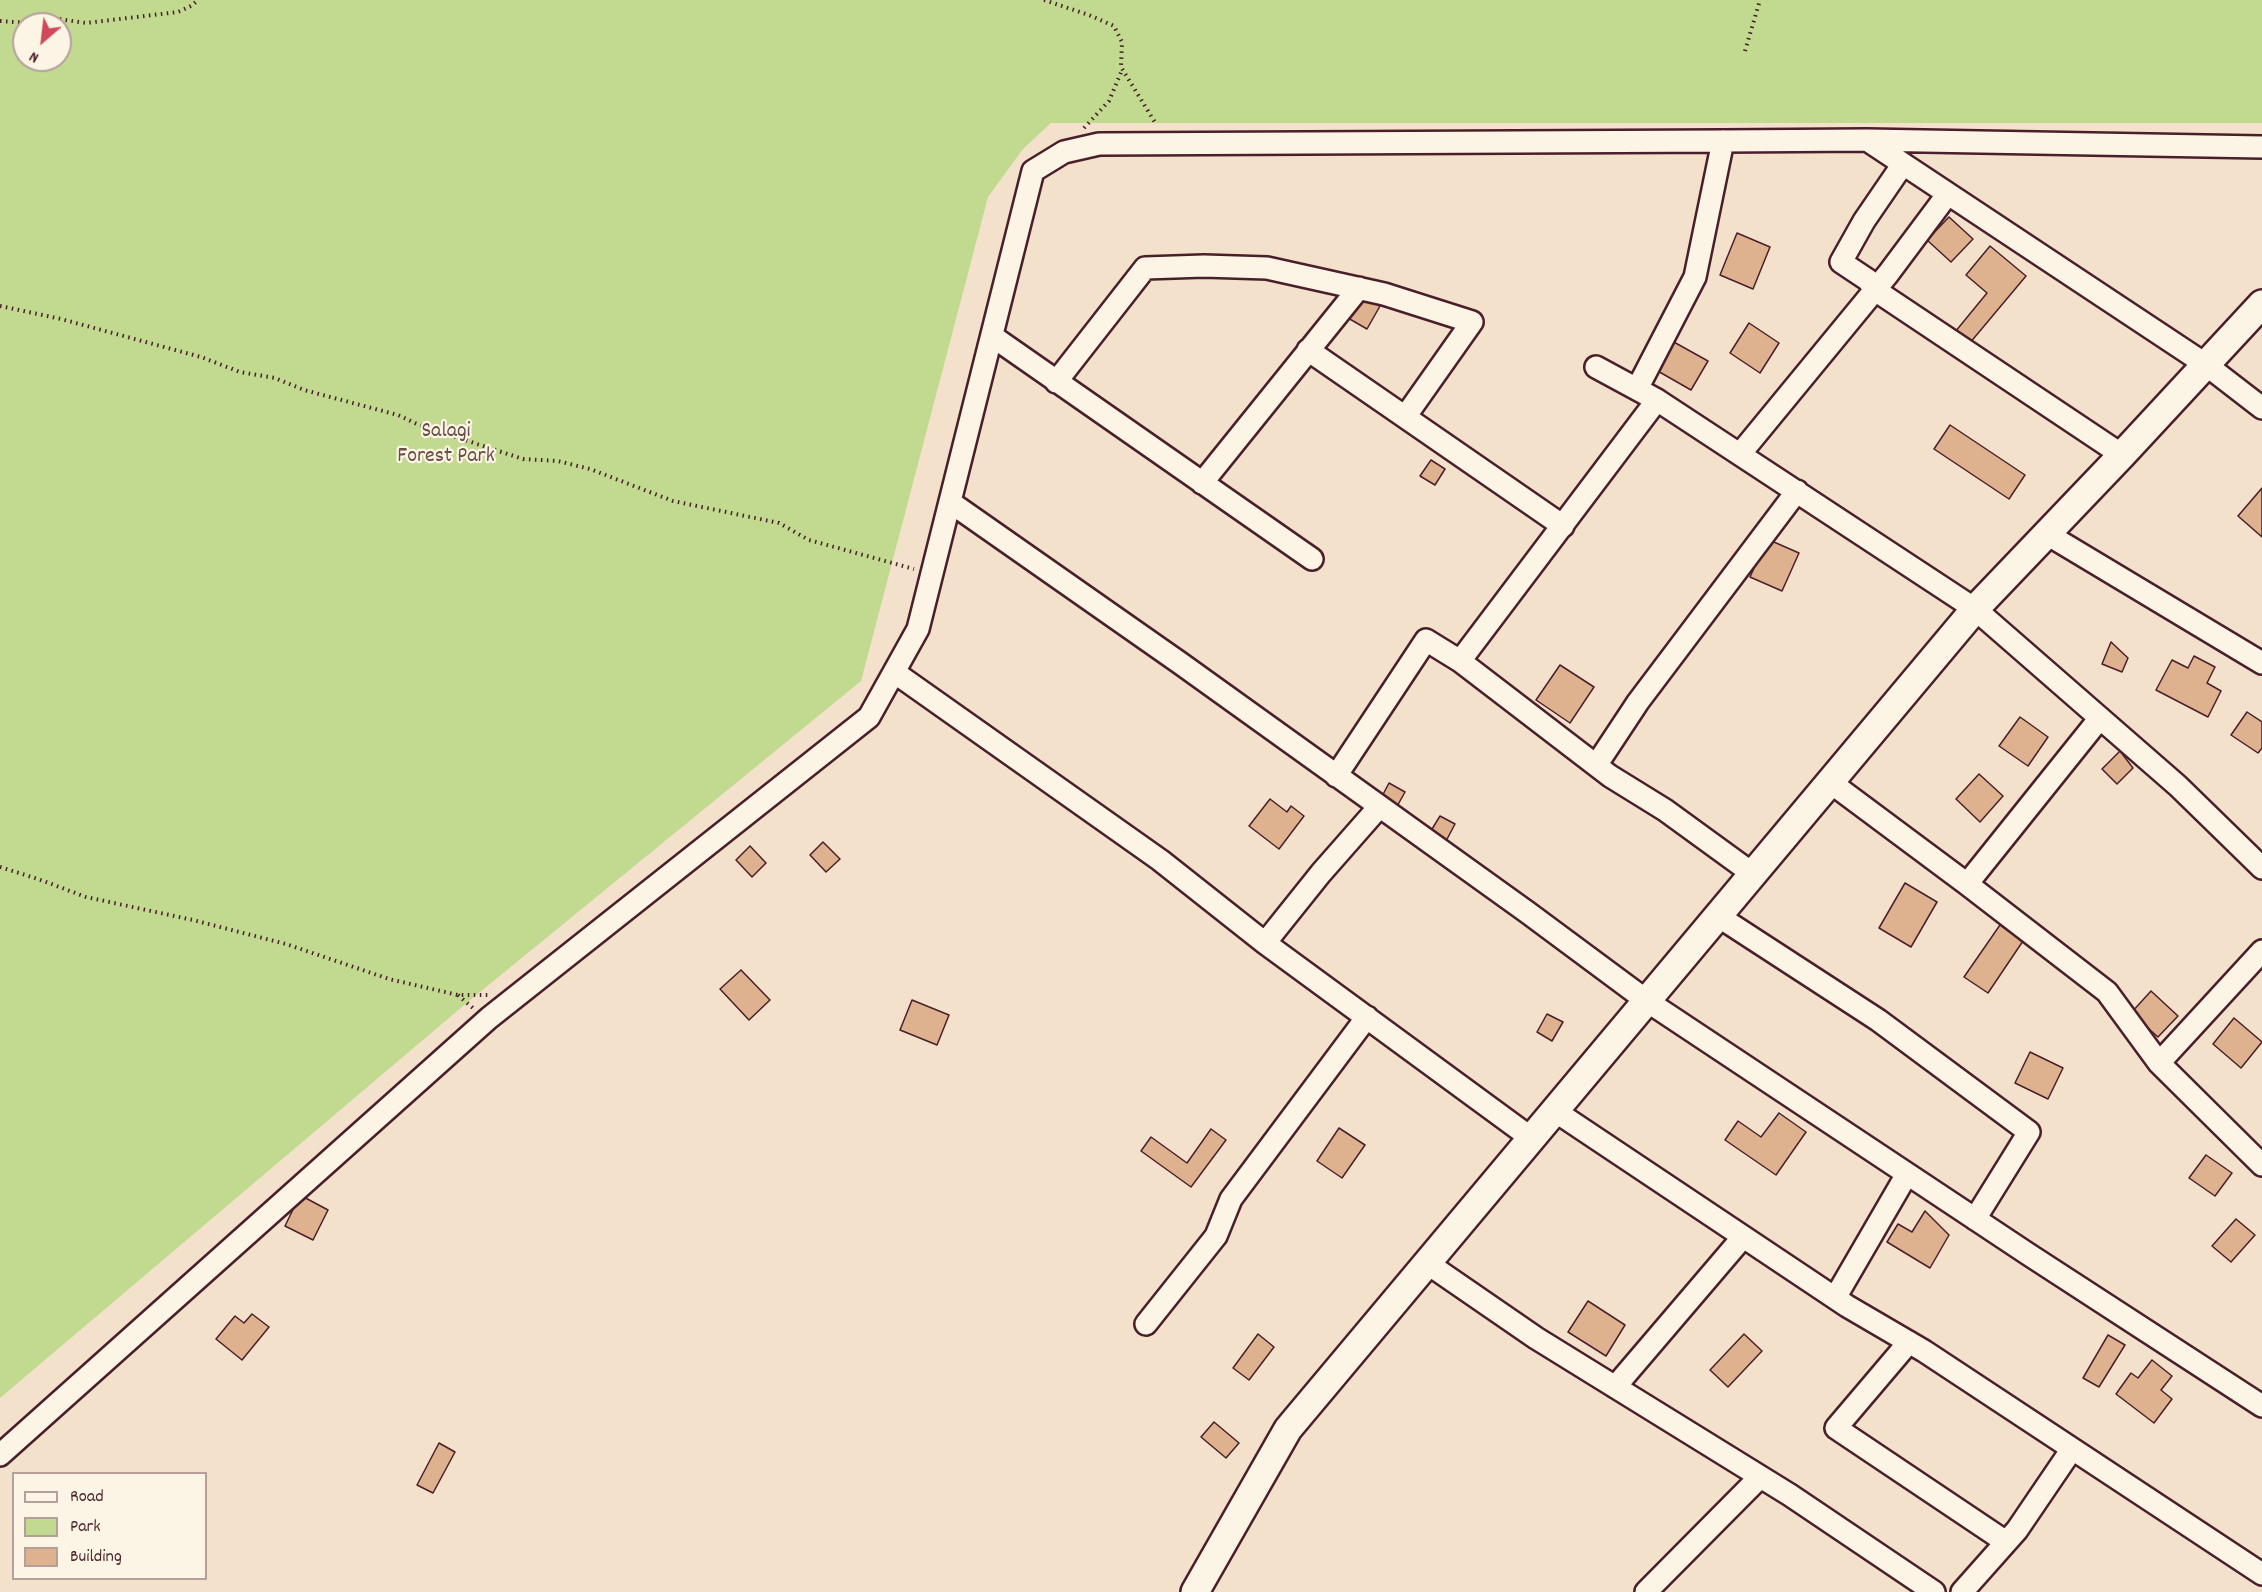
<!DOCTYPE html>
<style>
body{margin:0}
#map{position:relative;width:2262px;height:1592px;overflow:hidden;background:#f3e1cb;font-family:Dekko,sans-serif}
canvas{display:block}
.legend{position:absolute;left:12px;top:1472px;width:195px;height:108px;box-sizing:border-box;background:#fcf5e5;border:2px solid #b59f9b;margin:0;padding:8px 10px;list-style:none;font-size:18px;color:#4a1f2b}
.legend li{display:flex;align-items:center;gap:12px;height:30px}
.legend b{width:30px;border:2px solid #b59f9b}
.north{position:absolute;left:12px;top:12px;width:60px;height:60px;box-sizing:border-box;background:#fcf5e5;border:2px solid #b59f9b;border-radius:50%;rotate:208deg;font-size:16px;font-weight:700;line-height:24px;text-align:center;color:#4a1f2b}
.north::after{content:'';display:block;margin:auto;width:21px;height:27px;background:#d1495b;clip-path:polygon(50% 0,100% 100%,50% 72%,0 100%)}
</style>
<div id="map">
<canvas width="2262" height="1592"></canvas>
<ul class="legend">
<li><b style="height:8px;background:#fcf5e5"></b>Road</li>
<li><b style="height:16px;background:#c1da90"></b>Park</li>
<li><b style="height:16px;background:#deb28f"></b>Building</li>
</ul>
<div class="north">N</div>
</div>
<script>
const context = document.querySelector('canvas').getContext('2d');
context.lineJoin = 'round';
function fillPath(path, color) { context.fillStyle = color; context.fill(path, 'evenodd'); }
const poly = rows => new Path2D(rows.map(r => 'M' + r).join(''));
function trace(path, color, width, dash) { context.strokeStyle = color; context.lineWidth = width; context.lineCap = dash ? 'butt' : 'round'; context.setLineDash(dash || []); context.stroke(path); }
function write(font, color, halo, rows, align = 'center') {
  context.font = font + ' Dekko,sans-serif'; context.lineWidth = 4.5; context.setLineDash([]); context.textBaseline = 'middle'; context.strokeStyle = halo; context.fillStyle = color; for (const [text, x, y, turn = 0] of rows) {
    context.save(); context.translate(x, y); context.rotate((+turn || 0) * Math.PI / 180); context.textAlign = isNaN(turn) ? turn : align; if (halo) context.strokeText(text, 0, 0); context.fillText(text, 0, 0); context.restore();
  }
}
fillPath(poly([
 [0,0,2262,0,2262,123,1051,123,1023,149,988,197,861,681,469,1001,0,1398],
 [24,24,60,24,60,60,24,60]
]), '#c1da90');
const building = poly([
 [1949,217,1973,239,1951,262,1927,240,1949,217],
 [1737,233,1770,247,1753,289,1720,275,1737,233],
 [1990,246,2026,276,1969,344,1955,332,1987,293,1966,275,1990,246],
 [1360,295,1380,306,1367,329,1348,318,1360,295],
 [1749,323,1779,343,1760,373,1730,353,1749,323],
 [1672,341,1708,361,1691,390,1656,370,1672,341],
 [1950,425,2025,475,2009,499,1934,449,1950,425],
 [1431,460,1445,469,1435,485,1420,476,1431,460],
 [2262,488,2262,537,2238,516,2262,488],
 [1767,539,1799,553,1782,591,1750,577,1767,539],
 [2111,642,2128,658,2122,672,2102,664,2111,642],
 [2194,656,2215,667,2207,683,2221,691,2208,717,2156,690,2172,660,2188,668,2194,656],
 [1560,665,1594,687,1570,723,1536,700,1560,665],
 [2247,712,2262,722,2262,748,2258,753,2231,735,2247,712],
 [2020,717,2048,737,2028,766,1999,746,2020,717],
 [2120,751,2133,768,2117,784,2102,769,2120,751],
 [1979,774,2003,796,1980,822,1956,799,1979,774],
 [1389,783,1405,792,1395,810,1379,802,1389,783],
 [1270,799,1287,812,1291,806,1304,816,1279,849,1249,826,1270,799],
 [1440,816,1455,824,1445,843,1429,834,1440,816],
 [823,842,840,859,826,872,810,855,823,842],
 [750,846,766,863,752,877,736,860,750,846],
 [1905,883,1937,902,1911,947,1879,928,1905,883],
 [2000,925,2023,941,1988,993,1964,977,2000,925],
 [741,970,770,1000,749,1020,720,989,741,970],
 [2151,991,2178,1016,2158,1037,2131,1013,2151,991],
 [912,1000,949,1015,937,1045,900,1030,912,1000],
 [1547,1014,1563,1022,1552,1041,1537,1032,1547,1014],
 [2234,1018,2262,1042,2241,1068,2213,1044,2234,1018],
 [2030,1052,2063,1068,2048,1099,2015,1083,2030,1052],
 [1779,1113,1806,1132,1776,1175,1725,1140,1738,1121,1761,1137,1779,1113],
 [1339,1128,1365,1145,1342,1178,1317,1161,1339,1128],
 [1211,1129,1226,1140,1191,1187,1141,1151,1151,1137,1187,1163,1211,1129],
 [2206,1155,2232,1173,2215,1196,2189,1178,2206,1155],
 [300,1195,328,1210,313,1240,285,1226,300,1195],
 [1925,1211,1949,1235,1930,1268,1887,1242,1898,1224,1912,1232,1925,1211],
 [2236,1219,2255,1235,2231,1262,2212,1246,2236,1219],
 [1588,1301,1625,1325,1606,1356,1568,1332,1588,1301],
 [252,1314,269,1327,242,1360,216,1339,235,1316,244,1323,252,1314],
 [1258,1334,1274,1347,1249,1380,1233,1368,1258,1334],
 [1744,1334,1762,1351,1728,1387,1710,1370,1744,1334],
 [2108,1335,2125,1345,2099,1387,2083,1378,2108,1335],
 [2152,1360,2172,1376,2161,1390,2172,1399,2154,1423,2116,1394,2131,1373,2138,1378,2152,1360],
 [1214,1422,1239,1443,1226,1458,1201,1437,1214,1422],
 [439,1443,455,1452,433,1493,417,1485,439,1443]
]);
fillPath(building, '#deb28f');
trace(building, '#4a1f2b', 1.5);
const minor = poly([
 [1867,140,2205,364,2262,408],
 [1903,164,1864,221,1841,262,1868,280,1875,290,2122,455],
 [992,336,1312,559],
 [1308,350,1563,526],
 [1596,367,1657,400,1975,609,2178,786,2262,868],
 [1056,382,1145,268,1204,266,1267,268,1384,294,1472,322,1405,417],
 [1637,389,1695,277,1723,141],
 [1740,454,1888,274,1947,195],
 [1202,483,1359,288],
 [950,502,1180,663,1527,912,1647,1001,2028,1254,2262,1406],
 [2047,534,2262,663],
 [1460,661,1657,400],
 [894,672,1160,860,1265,943,1531,1138],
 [1597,764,1638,702,1797,491],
 [1336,776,1426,640,1460,661,1610,776,1665,810,1753,874],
 [1830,782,1967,884,2107,992,2159,1063,2262,1165],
 [1967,884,2100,718],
 [1718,916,1878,1020,2029,1132,1975,1219],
 [1265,943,1321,873,1379,807],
 [2159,1063,2262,951],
 [1555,1111,1847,1306,1924,1351,2262,1574],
 [1427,1263,1536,1338,1790,1495,1934,1592],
 [1835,1298,1907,1174],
 [1146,1324,1216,1236,1231,1199,1367,1017],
 [1909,1342,1836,1428,2006,1542],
 [1615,1387,1743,1237],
 [0,1455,489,1018,869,717,918,629,1033,171,1064,152,1099,144,1723,141,1867,140,2262,147],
 [1646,1592,1760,1477],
 [1962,1592,2017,1530,2072,1449]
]);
const tertiary = poly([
 [1195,1592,1288,1429,1975,609,2122,455,2262,304]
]);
trace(minor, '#4a1f2b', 26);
trace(tertiary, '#4a1f2b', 32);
trace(poly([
 [1044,0,1089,15,1114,26,1122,42,1121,67,1156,124],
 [0,21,30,23,59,19,86,23,178,12,191,6,198,0],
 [1745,51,1760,0],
 [1084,128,1109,101,1122,70],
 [0,306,61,319,201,357,240,372,275,378,304,390,398,415,419,425,523,459,558,461,590,469,673,501,779,523,809,540,914,569],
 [0,867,38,879,86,897,193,920,286,944,389,979,458,995,488,995],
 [458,995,474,1009]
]), '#4a1f2b', 4, [1.5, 4.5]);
trace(minor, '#fcf5e5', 21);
trace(tertiary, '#fcf5e5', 27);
write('22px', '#684e44', '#fcf5e5', [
 ["Salagi",446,433],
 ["Forest Park",446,458]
]);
</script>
